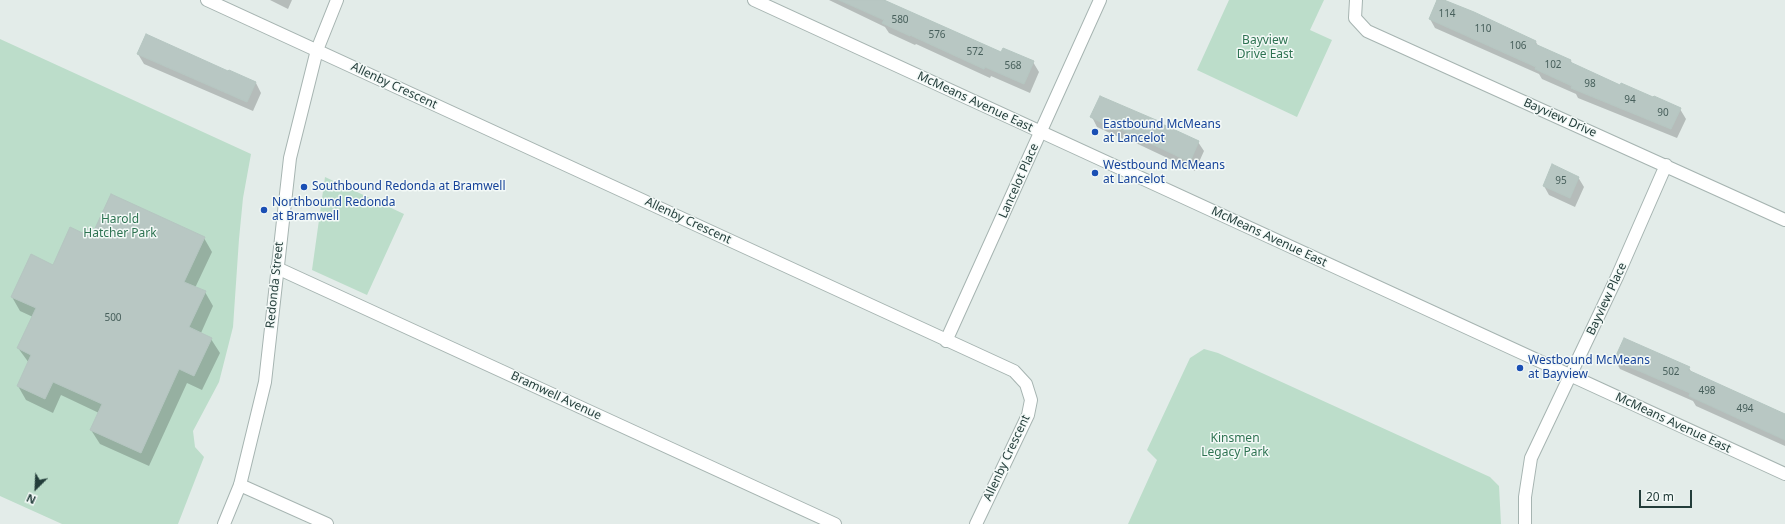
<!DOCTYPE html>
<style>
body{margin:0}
#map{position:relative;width:1785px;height:524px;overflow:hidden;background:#e3ece9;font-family:"Noto Sans",sans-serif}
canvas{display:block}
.north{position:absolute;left:16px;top:468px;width:40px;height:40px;-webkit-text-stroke:3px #f3f9f7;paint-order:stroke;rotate:204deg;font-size:11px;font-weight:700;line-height:16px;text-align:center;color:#233d3a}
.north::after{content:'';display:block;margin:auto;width:14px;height:18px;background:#233d3a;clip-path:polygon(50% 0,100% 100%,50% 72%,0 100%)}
.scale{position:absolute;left:1639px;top:490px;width:53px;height:18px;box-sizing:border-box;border:2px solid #233d3a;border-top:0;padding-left:5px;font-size:12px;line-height:14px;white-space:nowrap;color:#233d3a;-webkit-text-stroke:3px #f3f9f7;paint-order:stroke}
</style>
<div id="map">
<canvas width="1785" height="524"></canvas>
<div class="north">N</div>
<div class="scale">20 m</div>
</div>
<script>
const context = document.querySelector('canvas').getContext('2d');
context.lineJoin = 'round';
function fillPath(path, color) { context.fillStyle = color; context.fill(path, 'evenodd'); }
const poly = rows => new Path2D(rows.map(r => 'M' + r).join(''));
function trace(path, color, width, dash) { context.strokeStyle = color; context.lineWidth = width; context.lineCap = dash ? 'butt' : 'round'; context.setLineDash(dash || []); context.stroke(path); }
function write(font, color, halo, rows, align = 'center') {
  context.font = font + ' "Noto Sans",sans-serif'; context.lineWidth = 3; context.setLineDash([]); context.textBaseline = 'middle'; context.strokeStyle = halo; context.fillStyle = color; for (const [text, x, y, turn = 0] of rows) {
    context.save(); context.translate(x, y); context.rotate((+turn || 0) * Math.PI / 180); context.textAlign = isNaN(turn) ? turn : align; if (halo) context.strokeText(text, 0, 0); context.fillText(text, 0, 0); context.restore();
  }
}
fillPath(poly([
 [1229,0,1324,0,1310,30,1332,40,1297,117,1197,70],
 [0,39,251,154,243,198,239,239,233,327,219,382,193,431,195,447,204,457,178,524,62,524,0,496],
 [325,177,404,214,367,295,312,270],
 [1204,349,1218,353,1490,477,1499,486,1501,524,1128,524,1157,460,1147,450,1190,358]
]), '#bcddca');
fillPath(poly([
 [270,0,292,0,288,9],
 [829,0,885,0,886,2,1001,53,1033,62,1039,72,1030,93,991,76,990,78,916,44,915,45,889,33,885,27],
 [1438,0,1441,0,1536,42,1538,46,1571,61,1573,65,1621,86,1680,109,1686,119,1677,138,1578,98,1576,94,1542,79,1539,74,1435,28,1430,19],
 [138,54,228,73,229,71,256,83,261,93,253,111,144,64],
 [1092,117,1162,124,1164,126,1198,142,1204,151,1195,171,1123,137,1123,139,1097,127],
 [1578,177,1584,187,1575,207,1549,195,1544,186],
 [92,238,204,238,212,252,195,288,205,292,213,306,201,333,211,339,220,353,202,390,187,383,149,466,100,444,91,430,99,413,61,395,53,413,26,400,18,386,29,363,18,348,33,317,20,311,12,297],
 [1615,360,1689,368,1692,373,1785,415,1785,446,1696,406,1693,401,1620,369]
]), '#0003');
const building = poly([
 [839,0,884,0,1001,52,1003,48,1034,61,1024,84,985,67,984,69,910,35,910,36,882,23,884,20,839,0],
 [1437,0,1444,0,1474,12,1536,41,1535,44,1571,60,1570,62,1620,85,1621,83,1653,97,1654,96,1681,108,1671,129,1571,88,1572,86,1535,69,1536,67,1429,19,1437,0],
 [146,34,228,71,229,70,256,82,247,102,137,54,146,34],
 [1100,96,1163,123,1162,124,1199,141,1190,162,1118,128,1117,130,1090,117,1100,96],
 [1552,164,1579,177,1570,198,1543,186,1552,164],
 [111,194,205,237,184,282,206,291,189,327,212,338,194,376,179,369,141,453,90,430,102,404,53,382,45,399,17,386,31,355,17,348,36,308,11,297,31,254,53,265,70,227,91,237,111,194],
 [1624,338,1690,367,1688,370,1785,414,1785,440,1689,396,1690,393,1614,360,1624,338]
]);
fillPath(building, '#b8c7c3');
trace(building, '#b5c6c1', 1);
const minor = poly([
 [207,0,1014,371,1026,384,1031,400,1028,415,976,524],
 [1356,0,1355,18,1367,31,1785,220],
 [277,268,835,524],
 [946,341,1100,0],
 [240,485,327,524],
 [1525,524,1525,497,1531,458,1617,277,1666,165]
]);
const tertiary = poly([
 [754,0,1785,474],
 [224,524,240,485,265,382,290,158,317,50,337,0]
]);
trace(minor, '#a6b4b1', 14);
trace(tertiary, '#a6b4b1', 14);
trace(minor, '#fff', 12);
trace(tertiary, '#fff', 12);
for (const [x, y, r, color] of [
 [1095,132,4,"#1a4fb4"],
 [1095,173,4,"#1a4fb4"],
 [304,187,4,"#1a4fb4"],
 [264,210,4,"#1a4fb4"],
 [1520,368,4,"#1a4fb4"]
]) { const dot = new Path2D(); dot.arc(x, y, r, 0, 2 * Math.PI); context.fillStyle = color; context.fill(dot); trace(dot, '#f3f9f7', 1.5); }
write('10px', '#48605c', null, [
 ["114",1447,14],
 ["580",900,20],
 ["110",1483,29],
 ["576",937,35],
 ["106",1518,46],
 ["572",975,52],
 ["102",1553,65],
 ["568",1013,66],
 ["98",1590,84],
 ["94",1630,100],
 ["90",1663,113],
 ["95",1561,181],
 ["500",113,318],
 ["502",1671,372],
 ["498",1707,391],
 ["494",1745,409]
]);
write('12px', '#2e7352', '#f3f9f7', [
 ["Bayview",1265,41],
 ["Drive East",1265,55],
 ["Harold",120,220],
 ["Hatcher Park",120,234],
 ["Kinsmen",1235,439],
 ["Legacy Park",1235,453]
]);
write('12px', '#233d3a', '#f3f9f7', [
 ["Allenby Crescent",394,86,25],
 ["McMeans Avenue East",975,102,25],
 ["Bayview Drive",1560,118,24],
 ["Lancelot Place",1019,181,-66],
 ["Allenby Crescent",688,221,25],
 ["McMeans Avenue East",1269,237,25],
 ["Redonda Street",275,285,-84],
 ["Bayview Place",1607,299,-65],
 ["Bramwell Avenue",556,396,25],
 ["McMeans Avenue East",1673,423,25],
 ["Allenby Crescent",1007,458,-65]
]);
write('12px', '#164399', '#f3f9f7', [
 ["Eastbound McMeans",1103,125],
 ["at Lancelot",1103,139],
 ["Westbound McMeans",1103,166],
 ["at Lancelot",1103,180],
 ["Southbound Redonda at Bramwell",312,187],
 ["Northbound Redonda",272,203],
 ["at Bramwell",272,217],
 ["Westbound McMeans",1528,361],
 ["at Bayview",1528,375]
], 'left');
</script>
